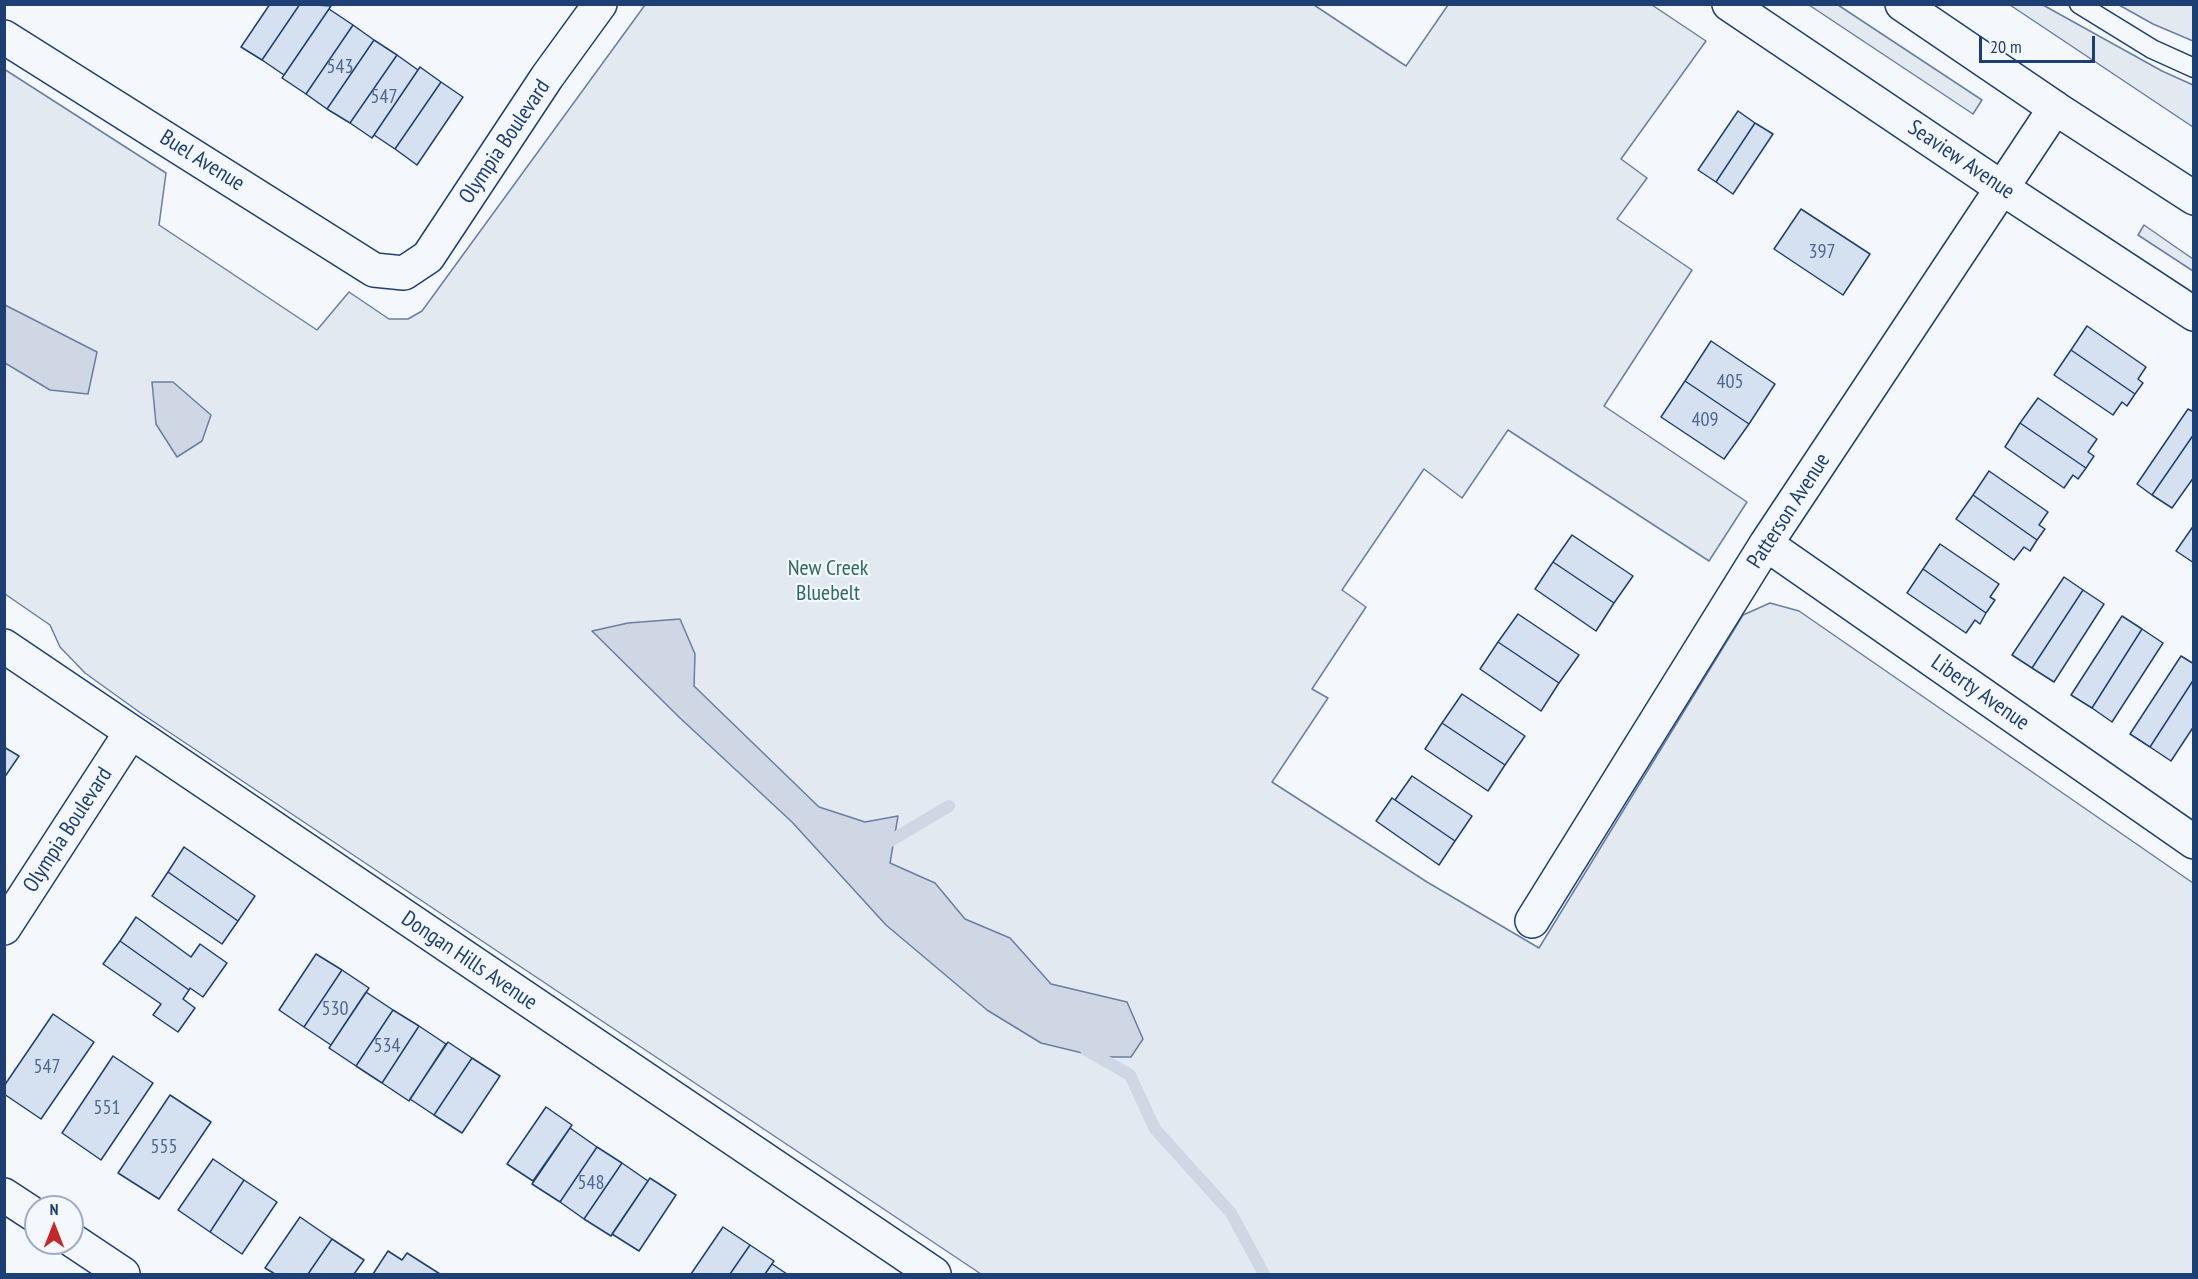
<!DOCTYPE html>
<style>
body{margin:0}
#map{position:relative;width:2198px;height:1279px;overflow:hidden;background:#f4f7fb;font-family:"PT Sans Narrow",sans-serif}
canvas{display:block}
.frame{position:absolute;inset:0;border:6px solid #1d3f73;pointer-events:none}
.north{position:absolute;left:24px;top:1195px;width:60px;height:60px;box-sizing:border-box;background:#f4f7fb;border:2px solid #9eadc5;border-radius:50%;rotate:0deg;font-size:16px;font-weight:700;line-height:24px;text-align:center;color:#1d3f73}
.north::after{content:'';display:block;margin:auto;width:21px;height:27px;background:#c62828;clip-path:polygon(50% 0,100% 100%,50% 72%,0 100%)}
.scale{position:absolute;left:1979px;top:36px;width:116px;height:27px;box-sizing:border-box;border:3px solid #1d3f73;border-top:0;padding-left:8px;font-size:18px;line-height:21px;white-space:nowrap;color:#1d3f73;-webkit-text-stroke:4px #f4f7fb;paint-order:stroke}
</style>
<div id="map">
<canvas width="2198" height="1279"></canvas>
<div class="frame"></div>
<div class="north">N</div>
<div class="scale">20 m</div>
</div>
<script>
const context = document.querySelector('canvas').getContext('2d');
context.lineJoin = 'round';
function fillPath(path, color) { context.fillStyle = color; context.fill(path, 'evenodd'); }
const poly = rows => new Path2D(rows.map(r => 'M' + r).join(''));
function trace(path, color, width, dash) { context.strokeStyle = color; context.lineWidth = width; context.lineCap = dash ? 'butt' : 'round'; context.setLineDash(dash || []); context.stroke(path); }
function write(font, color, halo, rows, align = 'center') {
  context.font = font + ' "PT Sans Narrow",sans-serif'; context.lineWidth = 4.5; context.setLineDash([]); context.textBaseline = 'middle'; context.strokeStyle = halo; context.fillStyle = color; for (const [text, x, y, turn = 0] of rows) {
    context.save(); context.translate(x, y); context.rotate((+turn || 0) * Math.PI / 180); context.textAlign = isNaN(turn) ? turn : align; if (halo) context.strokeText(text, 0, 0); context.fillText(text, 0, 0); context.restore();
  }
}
const green = poly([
 [645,5,1314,5,1406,66,1448,5,1652,5,1706,41,1621,159,1647,178,1617,219,1692,270,1604,406,1747,502,1709,561,1508,430,1462,498,1424,469,1342,590,1366,607,1312,689,1328,698,1272,782,1427,882,1539,948,1743,615,1770,603,1799,611,2193,883,2193,1274,981,1274,142,714,85,673,60,647,50,625,5,594,4,69,166,173,159,225,317,330,349,292,389,319,408,319,422,311,645,5],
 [1809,5,1838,5,1982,100,1973,114,1809,5],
 [2010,5,2043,5,2162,71,2193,85,2193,127,2010,5],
 [2119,5,2193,5,2193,41,2153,24,2119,5],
 [2144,225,2193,259,2193,271,2138,235,2144,225]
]);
fillPath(green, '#e3e9f0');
trace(green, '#687fa3', 1.5);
const water = poly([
 [5,305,97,352,88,394,50,390,5,363,5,305],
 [152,382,173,382,211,415,202,441,177,457,156,424,152,382],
 [680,619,695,654,694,686,819,807,865,822,898,816,890,863,935,883,965,919,1010,938,1051,984,1127,1002,1143,1039,1131,1057,1099,1057,1041,1043,987,1010,886,925,792,822,680,718,592,631,628,623,680,619]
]);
fillPath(water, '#cfd7e4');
trace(water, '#687fa3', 1.5);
trace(poly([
 [880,847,949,806],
 [1086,1050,1130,1075,1155,1129,1231,1213,1264,1274]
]), '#cfd7e4', 12);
const building = poly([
 [270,4,300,4,262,60,241,47,270,4],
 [300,4,331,6,284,75,262,60,300,4],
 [329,9,353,25,306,94,282,78,329,9],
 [353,25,374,40,327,109,306,94,353,25],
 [374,40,397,55,350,123,327,109,374,40],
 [397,55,418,70,372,138,350,123,397,55],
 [420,67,441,82,395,149,374,135,420,67],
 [441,82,463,97,417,165,395,149,441,82],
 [1738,111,1755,123,1716,182,1698,170,1738,111],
 [1755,123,1773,134,1733,194,1716,182,1755,123],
 [1801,209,1870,254,1843,295,1774,249,1801,209],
 [2087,326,2146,367,2138,379,2143,383,2135,394,2071,350,2087,326],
 [1711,341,1775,384,1749,424,1685,381,1711,341],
 [2071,350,2135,394,2127,406,2122,402,2113,415,2054,375,2071,350],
 [1685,381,1749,424,1724,459,1661,417,1685,381],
 [2038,398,2097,439,2088,452,2094,456,2086,468,2020,423,2038,398],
 [2188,409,2194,412,2194,434,2152,495,2137,484,2188,409],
 [2020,423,2086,468,2078,479,2073,475,2064,488,2005,447,2020,423],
 [2194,434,2194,477,2172,508,2152,495,2194,434],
 [1989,471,2048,512,2039,525,2045,529,2037,540,1973,495,1989,471],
 [1973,495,2037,540,2030,551,2024,547,2014,560,1956,519,1973,495],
 [2194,525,2194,563,2176,551,2194,525],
 [1572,535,1633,576,1614,603,1553,562,1572,535],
 [1940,544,1999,584,1990,597,1995,600,1986,613,1923,569,1940,544],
 [1553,562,1614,603,1596,631,1535,589,1553,562],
 [1923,569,1986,613,1980,624,1975,620,1966,633,1907,593,1923,569],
 [2064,577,2083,590,2032,668,2012,655,2064,577],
 [2083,590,2104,604,2054,682,2032,668,2083,590],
 [1518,614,1579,655,1559,683,1498,642,1518,614],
 [2122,616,2142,629,2092,708,2071,695,2122,616],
 [2142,629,2163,643,2112,722,2092,708,2142,629],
 [1498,642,1559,683,1541,711,1480,669,1498,642],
 [2181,656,2194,664,2194,679,2150,747,2130,734,2181,656],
 [2194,679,2194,726,2171,761,2150,747,2194,679],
 [1462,694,1525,736,1505,765,1442,723,1462,694],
 [1442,723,1505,765,1488,791,1425,749,1442,723],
 [4,747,19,756,4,778,4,747],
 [1412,776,1472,816,1455,841,1395,800,1412,776],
 [1392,798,1455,841,1439,865,1376,821,1392,798],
 [184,847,255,896,238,921,168,872,184,847],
 [168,872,238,921,222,944,152,896,168,872],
 [136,917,191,957,200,944,227,963,203,997,190,988,189,990,120,941,136,917],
 [120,941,189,990,183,999,195,1008,178,1032,153,1015,161,1004,103,964,120,941],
 [316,954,342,970,304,1027,279,1010,316,954],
 [342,970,369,988,331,1045,304,1027,342,970],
 [366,992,393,1010,356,1066,329,1048,366,992],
 [393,1010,419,1026,382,1083,356,1066,393,1010],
 [53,1014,94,1042,41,1119,4,1094,4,1086,53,1014],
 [419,1026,446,1044,409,1101,382,1083,419,1026],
 [448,1042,472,1058,434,1115,410,1099,448,1042],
 [113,1056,153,1083,101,1160,62,1133,113,1056],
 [472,1058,500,1076,462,1133,434,1115,472,1058],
 [170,1095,211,1122,159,1199,118,1173,170,1095],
 [546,1107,572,1125,533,1181,507,1164,546,1107],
 [570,1128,597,1147,560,1202,532,1184,570,1128],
 [597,1147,622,1163,584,1219,560,1202,597,1147],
 [213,1159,244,1180,210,1232,178,1210,213,1159],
 [622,1163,648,1181,611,1236,584,1219,622,1163],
 [650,1178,676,1195,639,1251,612,1234,650,1178],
 [244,1180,277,1202,242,1254,210,1232,244,1180],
 [300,1217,332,1239,308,1274,275,1274,265,1268,300,1217],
 [723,1227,750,1245,730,1274,691,1274,723,1227],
 [332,1239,364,1260,354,1274,308,1274,332,1239],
 [750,1245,774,1261,765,1274,730,1274,750,1245],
 [388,1251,402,1260,407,1253,440,1274,373,1274,388,1251],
 [772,1264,787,1274,765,1274,772,1264]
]);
fillPath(building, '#d5e0f0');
trace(building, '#1d3f73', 1.5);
const lane = poly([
 [2079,4,2152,49,2194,68]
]);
const street = poly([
 [4,37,374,270,404,273,428,257,547,77,600,4],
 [1766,544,2194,842],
 [4,646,934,1274],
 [1532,921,1766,544,2055,108],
 [4,928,131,732],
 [4,1195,36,1216],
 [72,1240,123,1274]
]);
const secondary = poly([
 [1729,4,2002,188,2194,314],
 [1902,4,2055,108,2194,198]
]);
trace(lane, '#1d3f73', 21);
trace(street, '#1d3f73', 36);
trace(secondary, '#1d3f73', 36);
trace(lane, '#f4f7fb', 18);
trace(street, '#f4f7fb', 33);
trace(secondary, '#f4f7fb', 33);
write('20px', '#4b6792', null, [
 ["543",340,67],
 ["547",384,97],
 ["397",1822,252],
 ["405",1730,382],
 ["409",1705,420],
 ["530",335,1009],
 ["534",387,1046],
 ["547",47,1067],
 ["551",107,1108],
 ["555",164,1147],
 ["548",591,1183]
]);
write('22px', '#1d3f73', '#f4f7fb', [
 ["Olympia Boulevard",505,142,-56],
 ["Seaview Avenue",1961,160,34],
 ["Buel Avenue",202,161,32],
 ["Patterson Avenue",1789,511,-57],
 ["Liberty Avenue",1980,693,35],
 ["Olympia Boulevard",68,830,-57],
 ["Dongan Hills Avenue",469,961,34]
]);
write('22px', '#2c6c60', '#f4f7fb', [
 ["New Creek",828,569],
 ["Bluebelt",828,594]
]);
</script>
